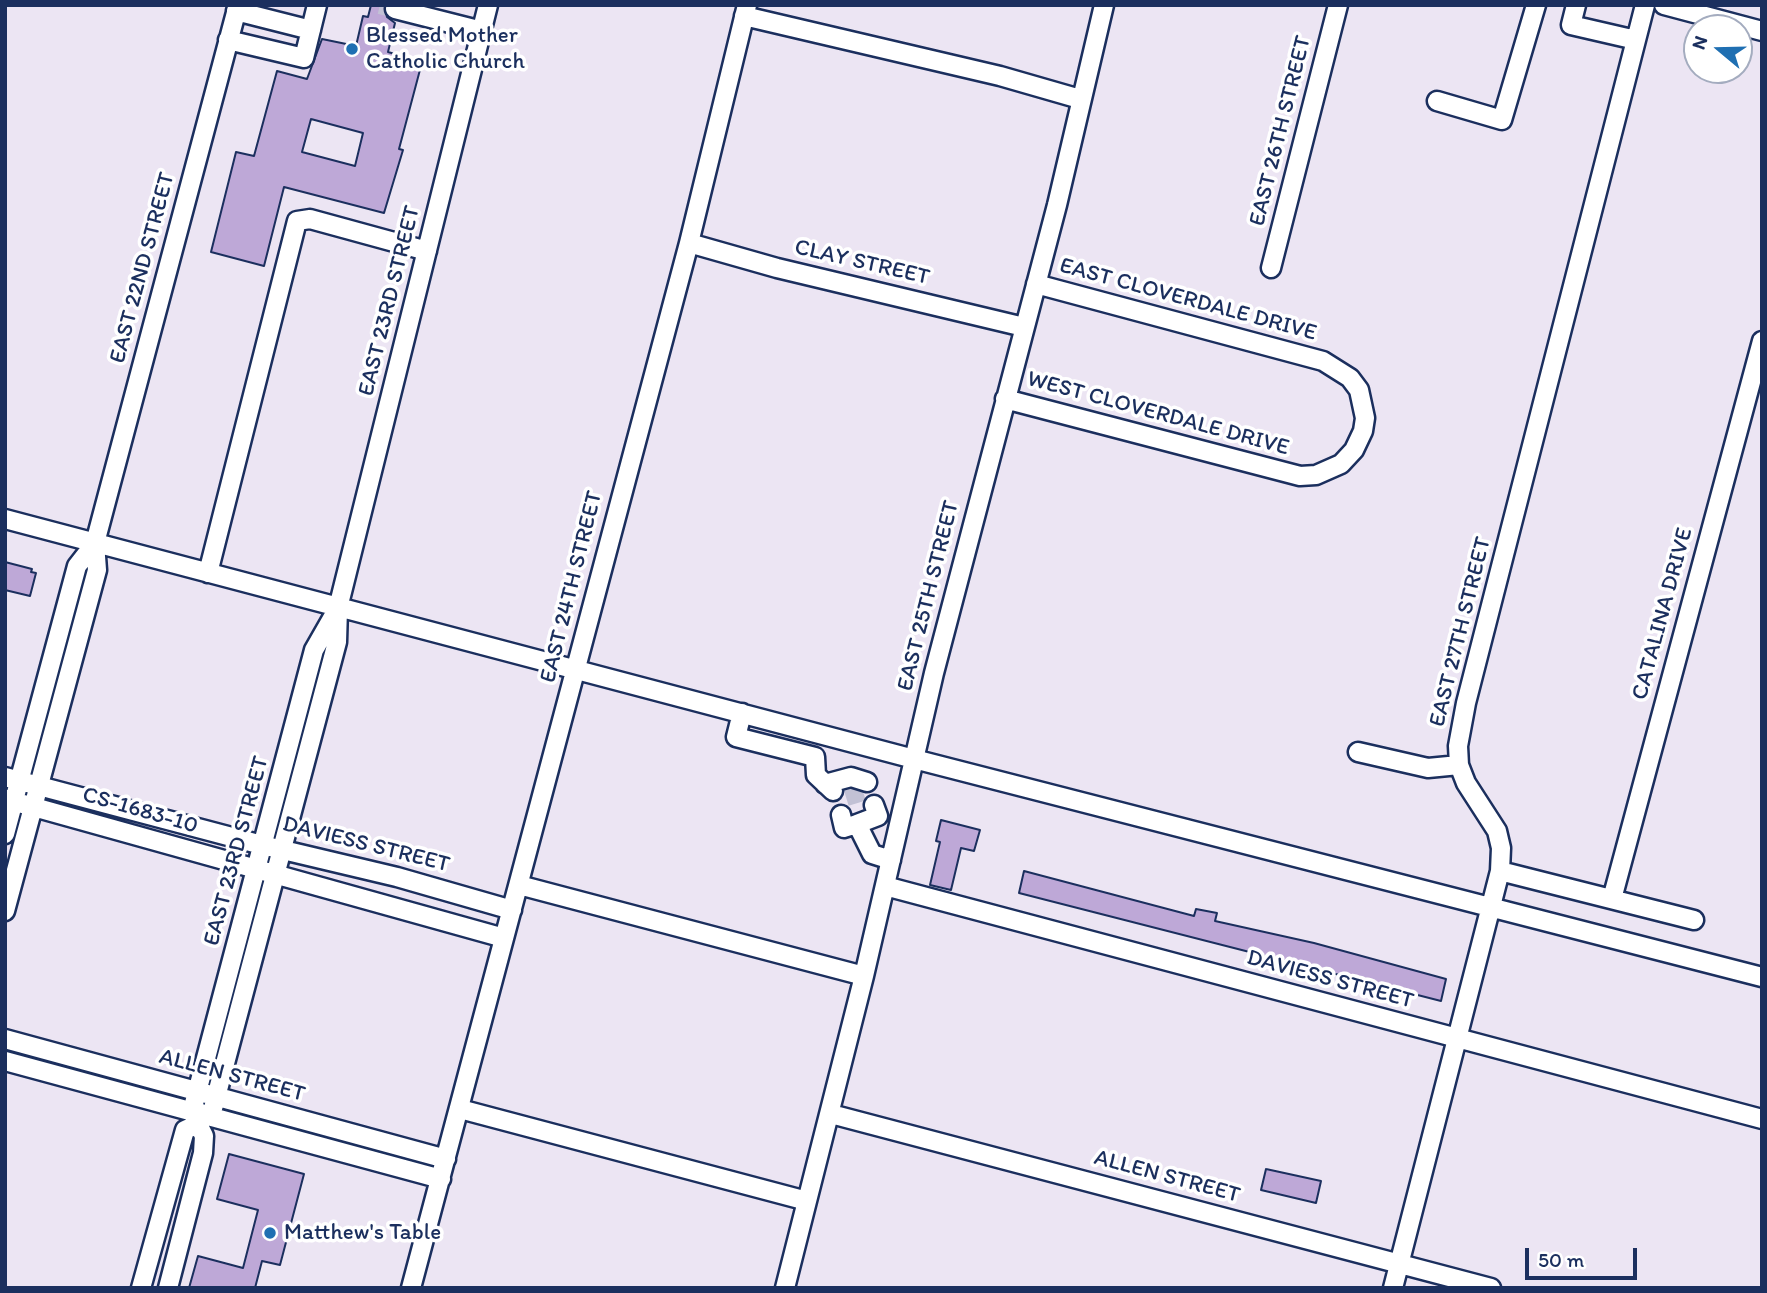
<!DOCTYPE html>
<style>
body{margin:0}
#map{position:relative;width:1767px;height:1293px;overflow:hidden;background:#ece5f3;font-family:Itim,sans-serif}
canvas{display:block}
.frame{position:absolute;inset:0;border:7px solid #1b2f5e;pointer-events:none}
.north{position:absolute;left:1683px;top:14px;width:70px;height:70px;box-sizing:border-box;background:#fff;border:2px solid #a4acbf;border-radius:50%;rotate:289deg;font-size:19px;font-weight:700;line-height:28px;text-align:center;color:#1b2f5e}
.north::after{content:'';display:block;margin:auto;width:24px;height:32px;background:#1f6fb2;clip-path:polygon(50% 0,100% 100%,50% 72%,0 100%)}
.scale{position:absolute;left:1525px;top:1248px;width:112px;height:32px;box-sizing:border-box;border:4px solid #1b2f5e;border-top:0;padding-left:9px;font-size:21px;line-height:24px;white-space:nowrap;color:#1b2f5e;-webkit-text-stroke:5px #fff;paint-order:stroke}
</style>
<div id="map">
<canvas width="1767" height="1293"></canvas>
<div class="frame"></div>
<div class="north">N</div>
<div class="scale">50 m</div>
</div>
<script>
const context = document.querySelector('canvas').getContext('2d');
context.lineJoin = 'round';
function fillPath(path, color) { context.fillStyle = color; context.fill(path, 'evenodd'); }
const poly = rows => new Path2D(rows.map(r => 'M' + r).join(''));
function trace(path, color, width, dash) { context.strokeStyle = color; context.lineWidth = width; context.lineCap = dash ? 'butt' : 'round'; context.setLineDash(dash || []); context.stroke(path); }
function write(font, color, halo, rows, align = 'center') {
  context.font = font + ' Itim,sans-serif'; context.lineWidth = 7; context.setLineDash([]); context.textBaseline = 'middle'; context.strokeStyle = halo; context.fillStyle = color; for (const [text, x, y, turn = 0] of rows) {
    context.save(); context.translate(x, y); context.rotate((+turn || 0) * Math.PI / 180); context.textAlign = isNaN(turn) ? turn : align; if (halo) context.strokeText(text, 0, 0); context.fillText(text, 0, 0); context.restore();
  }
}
const building = poly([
 [371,5,384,5,387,17,395,23,388,52,416,60,415,64,421,66,399,149,403,150,384,213,284,187,264,266,211,252,236,152,254,156,277,71,307,79,322,39,356,46,363,16,368,17,371,5],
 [311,119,363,133,355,166,302,152,311,119],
 [5,562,32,569,31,572,36,573,30,596,5,590,5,562],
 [941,820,980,830,974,851,961,848,951,890,930,885,940,842,936,841,941,820],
 [1024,871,1194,916,1196,909,1217,913,1215,921,1314,943,1446,979,1441,1001,1019,893,1024,871],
 [229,1154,304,1174,280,1265,262,1261,255,1288,189,1288,198,1256,243,1268,258,1210,217,1199,229,1154],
 [1266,1169,1321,1181,1316,1203,1261,1190,1266,1169]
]);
fillPath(building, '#bea8d7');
trace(building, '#1b2f5e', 2);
trace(poly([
 [380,5,395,9],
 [852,786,859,809]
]), '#c2c1d5', 18, [18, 9]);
const minor = poly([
 [1576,5,1571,25,1636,40],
 [1664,5,1762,31],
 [395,9,482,31],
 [236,11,311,30],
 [744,16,1000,76,1080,99],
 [228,40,304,58,317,5],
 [1437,101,1502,120,1536,5],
 [689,243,777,268,1024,327],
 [1271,268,1338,5],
 [1005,399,1300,476,1316,475,1341,464,1354,450,1363,431,1365,418,1359,390,1350,378,1323,361,1036,284],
 [5,519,914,759,1762,977],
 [208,573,297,221,310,219,427,251],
 [742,713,736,737,815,757,816,775,833,791],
 [1358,752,1428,768,1459,765],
 [5,777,262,845,397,877,512,910],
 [825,784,851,777,867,782],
 [5,799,504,938],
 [841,815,844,828,857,824,872,854,891,860],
 [857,824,878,816,874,805],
 [5,834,77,566,95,543],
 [1500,871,1694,920],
 [519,885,864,976],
 [885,886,1762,1119],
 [1612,899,1762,341],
 [5,911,97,570,95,543,238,5],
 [5,1039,446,1159],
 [5,1061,441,1179],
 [460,1109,807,1201],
 [192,1111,314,650,338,608],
 [831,1114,1491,1288],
 [211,1116,337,642,338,608,488,5],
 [141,1288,185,1130,198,1124],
 [168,1288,203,1153,204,1136,198,1124,201,1113],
 [411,1288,689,243,747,5],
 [785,1288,864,976,934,673,1057,205,1104,5],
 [1393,1288,1500,871,1501,848,1497,831,1466,783,1459,765,1458,746,1466,703,1645,5]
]);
trace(minor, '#1b2f5e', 23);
trace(minor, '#fff', 18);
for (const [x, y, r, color] of [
 [352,49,7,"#1f6fb2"],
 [270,1233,7,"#1f6fb2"]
]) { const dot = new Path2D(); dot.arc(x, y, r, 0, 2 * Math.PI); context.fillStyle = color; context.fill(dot); trace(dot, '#fff', 2.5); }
write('23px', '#1b2f5e', '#fff', [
 ["Blessed Mother",366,36],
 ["Catholic Church",366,62],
 ["Matthew's Table",284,1233]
], 'left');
write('23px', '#1b2f5e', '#fff', [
 ["EAST 26TH STREET",1281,131,-76],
 ["CLAY STREET",862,263,13],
 ["EAST 22ND STREET",143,268,-75],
 ["EAST CLOVERDALE DRIVE",1188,300,15],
 ["EAST 23RD STREET",390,301,-76],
 ["WEST CLOVERDALE DRIVE",1158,414,15],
 ["EAST 24TH STREET",572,587,-76],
 ["EAST 25TH STREET",929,596,-76],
 ["CATALINA DRIVE",1663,614,-75],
 ["EAST 27TH STREET",1461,632,-76],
 ["CS-1683-10",140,811,16],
 ["DAVIESS STREET",366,845,14],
 ["EAST 23RD STREET",237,851,-75],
 ["DAVIESS STREET",1330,980,15],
 ["ALLEN STREET",232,1076,15],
 ["ALLEN STREET",1167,1177,15]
]);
</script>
